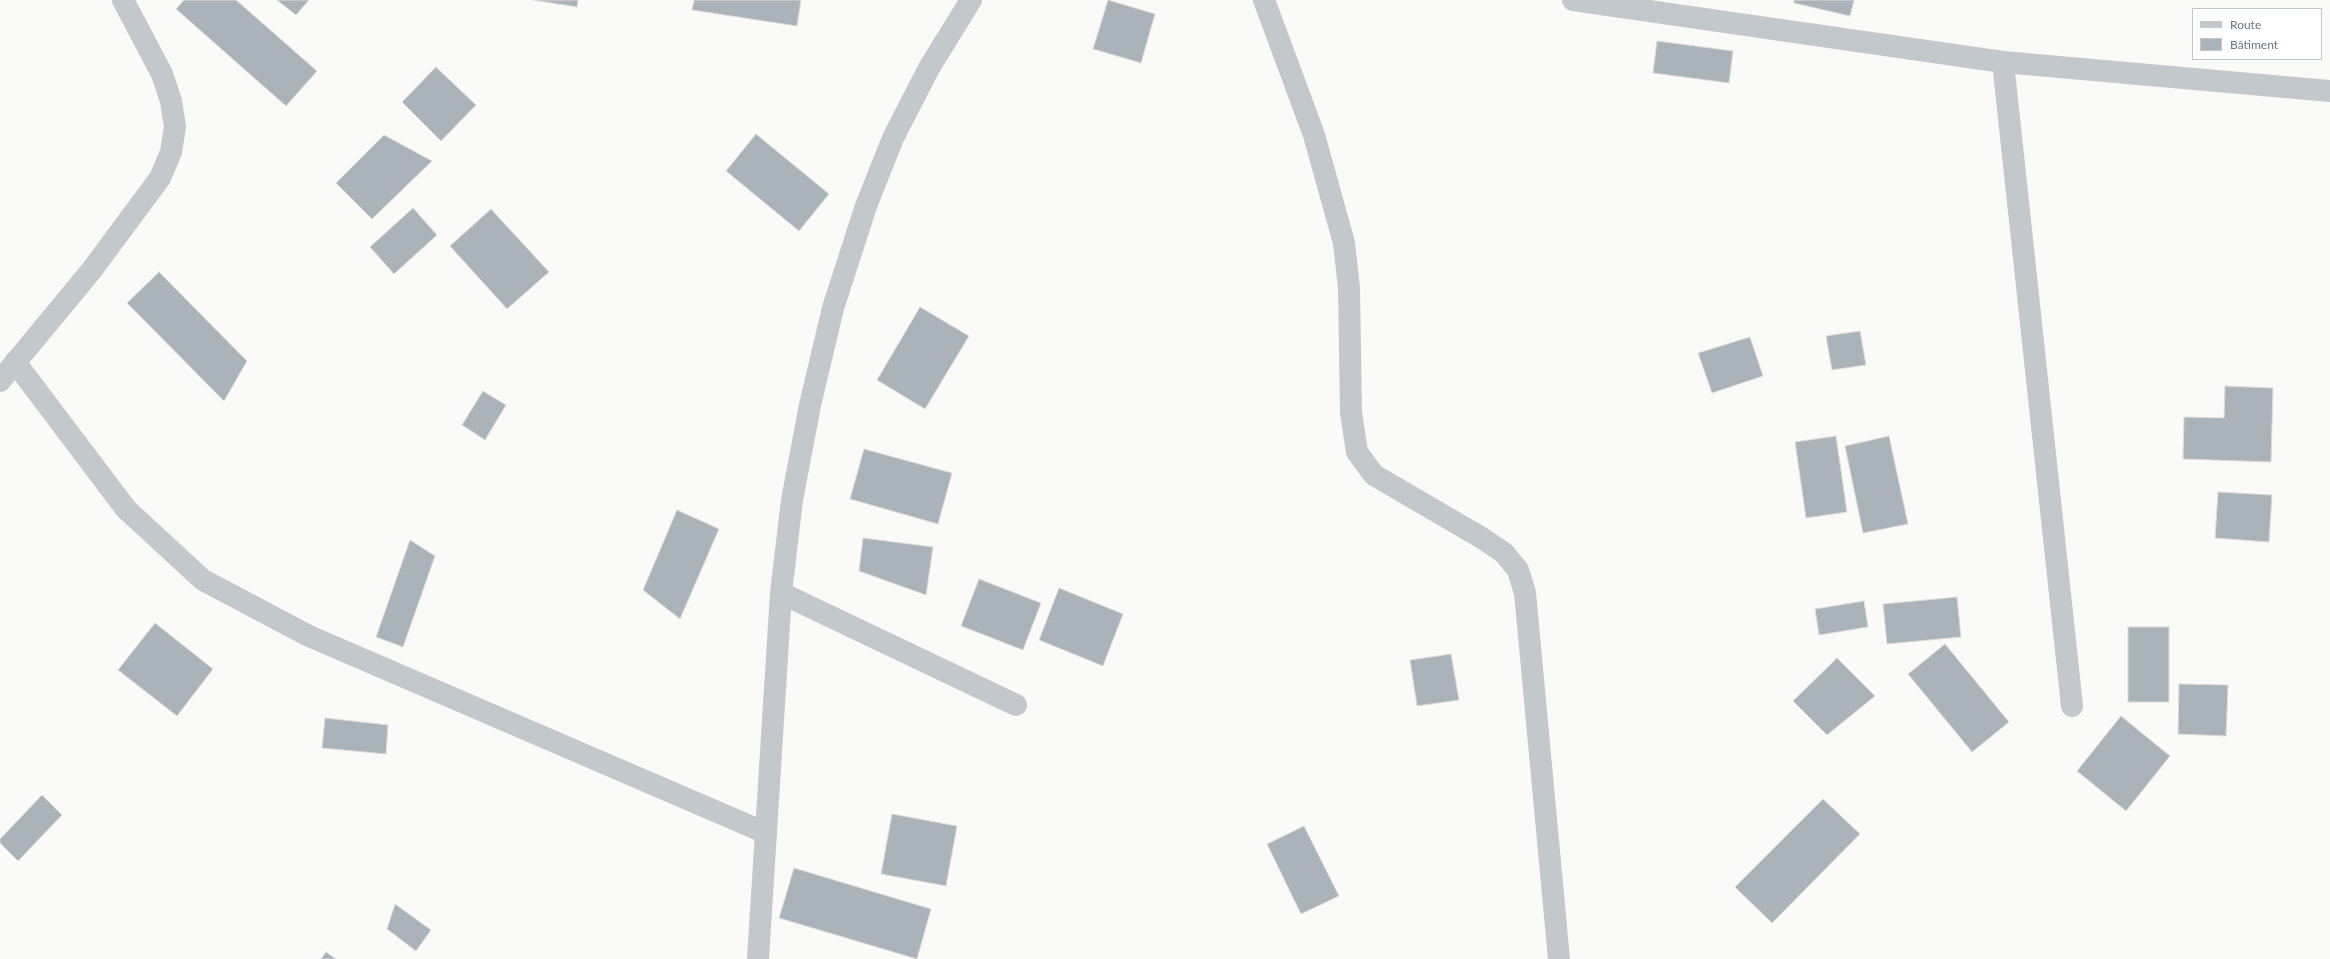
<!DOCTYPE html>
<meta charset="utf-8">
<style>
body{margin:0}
#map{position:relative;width:2330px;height:959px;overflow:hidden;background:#fafaf8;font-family:Lato,sans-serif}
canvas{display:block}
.legend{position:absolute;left:2192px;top:8px;width:130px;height:52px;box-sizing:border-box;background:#fff;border:1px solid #c1c8cd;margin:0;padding:5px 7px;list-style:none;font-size:12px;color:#657683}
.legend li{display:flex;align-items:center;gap:8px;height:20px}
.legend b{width:20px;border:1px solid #c1c8cd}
</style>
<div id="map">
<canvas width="2330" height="959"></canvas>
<ul class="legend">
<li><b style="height:5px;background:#c3c8cc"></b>Route</li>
<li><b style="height:11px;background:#aab3b9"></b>Bâtiment</li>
</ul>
</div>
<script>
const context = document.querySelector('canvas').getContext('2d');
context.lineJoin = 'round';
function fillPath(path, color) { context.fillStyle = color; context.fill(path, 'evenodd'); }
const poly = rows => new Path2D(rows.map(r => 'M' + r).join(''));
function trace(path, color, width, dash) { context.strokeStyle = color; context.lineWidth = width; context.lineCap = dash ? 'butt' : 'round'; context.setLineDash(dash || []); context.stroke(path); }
const building = poly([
 [184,0,236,0,317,71,286,106,176,9,184,0],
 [277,0,309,0,296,15,277,0],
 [533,0,578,0,577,7,533,0],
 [694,0,801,0,797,26,692,10,694,0],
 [1108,0,1155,14,1141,63,1093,49,1108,0],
 [1794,0,1854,0,1850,16,1794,3,1794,0],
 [1657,41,1733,51,1729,83,1653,73,1657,41],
 [436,67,476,105,441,141,402,102,436,67],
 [756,134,829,194,799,231,726,171,756,134],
 [384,135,432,161,372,219,336,183,384,135],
 [413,208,437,235,394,274,370,247,413,208],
 [491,209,549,272,507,309,450,246,491,209],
 [159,272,247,361,224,401,127,303,159,272],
 [920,307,969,336,925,409,877,380,920,307],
 [1860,331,1866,365,1832,370,1826,336,1860,331],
 [1750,337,1763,376,1712,393,1698,353,1750,337],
 [2225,386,2273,388,2271,462,2183,459,2184,417,2224,418,2225,386],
 [483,391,506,405,485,440,462,425,483,391],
 [1836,436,1847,512,1806,518,1795,442,1836,436],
 [1889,436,1908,524,1863,533,1845,446,1889,436],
 [864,449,952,473,938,524,850,499,864,449],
 [2218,492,2272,495,2269,542,2215,538,2218,492],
 [677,510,719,529,680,619,643,590,677,510],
 [863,538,933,547,926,595,859,571,863,538],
 [410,540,435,556,403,647,376,637,410,540],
 [979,579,1041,603,1023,650,961,626,979,579],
 [1059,588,1123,614,1103,666,1039,640,1059,588],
 [1957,597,1961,637,1887,644,1883,604,1957,597],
 [1864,601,1868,627,1819,635,1815,609,1864,601],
 [155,623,213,669,177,716,118,670,155,623],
 [2128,627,2169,627,2169,702,2128,702,2128,627],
 [1945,644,2009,722,1972,752,1908,674,1945,644],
 [1451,654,1459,700,1417,706,1410,660,1451,654],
 [1837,658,1875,696,1827,735,1793,701,1837,658],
 [2179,684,2228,685,2226,736,2178,734,2179,684],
 [2121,716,2170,756,2126,811,2077,771,2121,716],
 [325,718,388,725,386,754,322,748,325,718],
 [42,795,62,815,18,861,0,843,0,839,42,795],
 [1823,799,1860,834,1772,923,1735,887,1823,799],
 [892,814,957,826,946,886,881,874,892,814],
 [1304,826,1339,896,1301,914,1267,844,1304,826],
 [794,868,931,909,917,959,779,918,794,868],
 [395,904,431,930,416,951,387,929,395,904],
 [326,952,336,959,321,959,326,952]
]);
fillPath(building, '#aab3b9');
trace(building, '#dcdcda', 1);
trace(poly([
 [1264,0,1314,135,1344,243,1349,288,1351,413,1357,452,1374,475,1482,538,1504,553,1518,570,1525,593,1559,959],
 [1573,0,2003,62,2330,91],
 [2003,62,2072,706],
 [15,362,126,509,203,580,309,636,766,833],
 [0,381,91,271,160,178,171,152,175,127,171,101,162,74,123,0],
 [781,593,1016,705],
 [758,959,781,593,792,500,810,405,833,308,866,206,893,138,929,68,971,0]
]), '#c3c8cc', 22);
</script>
